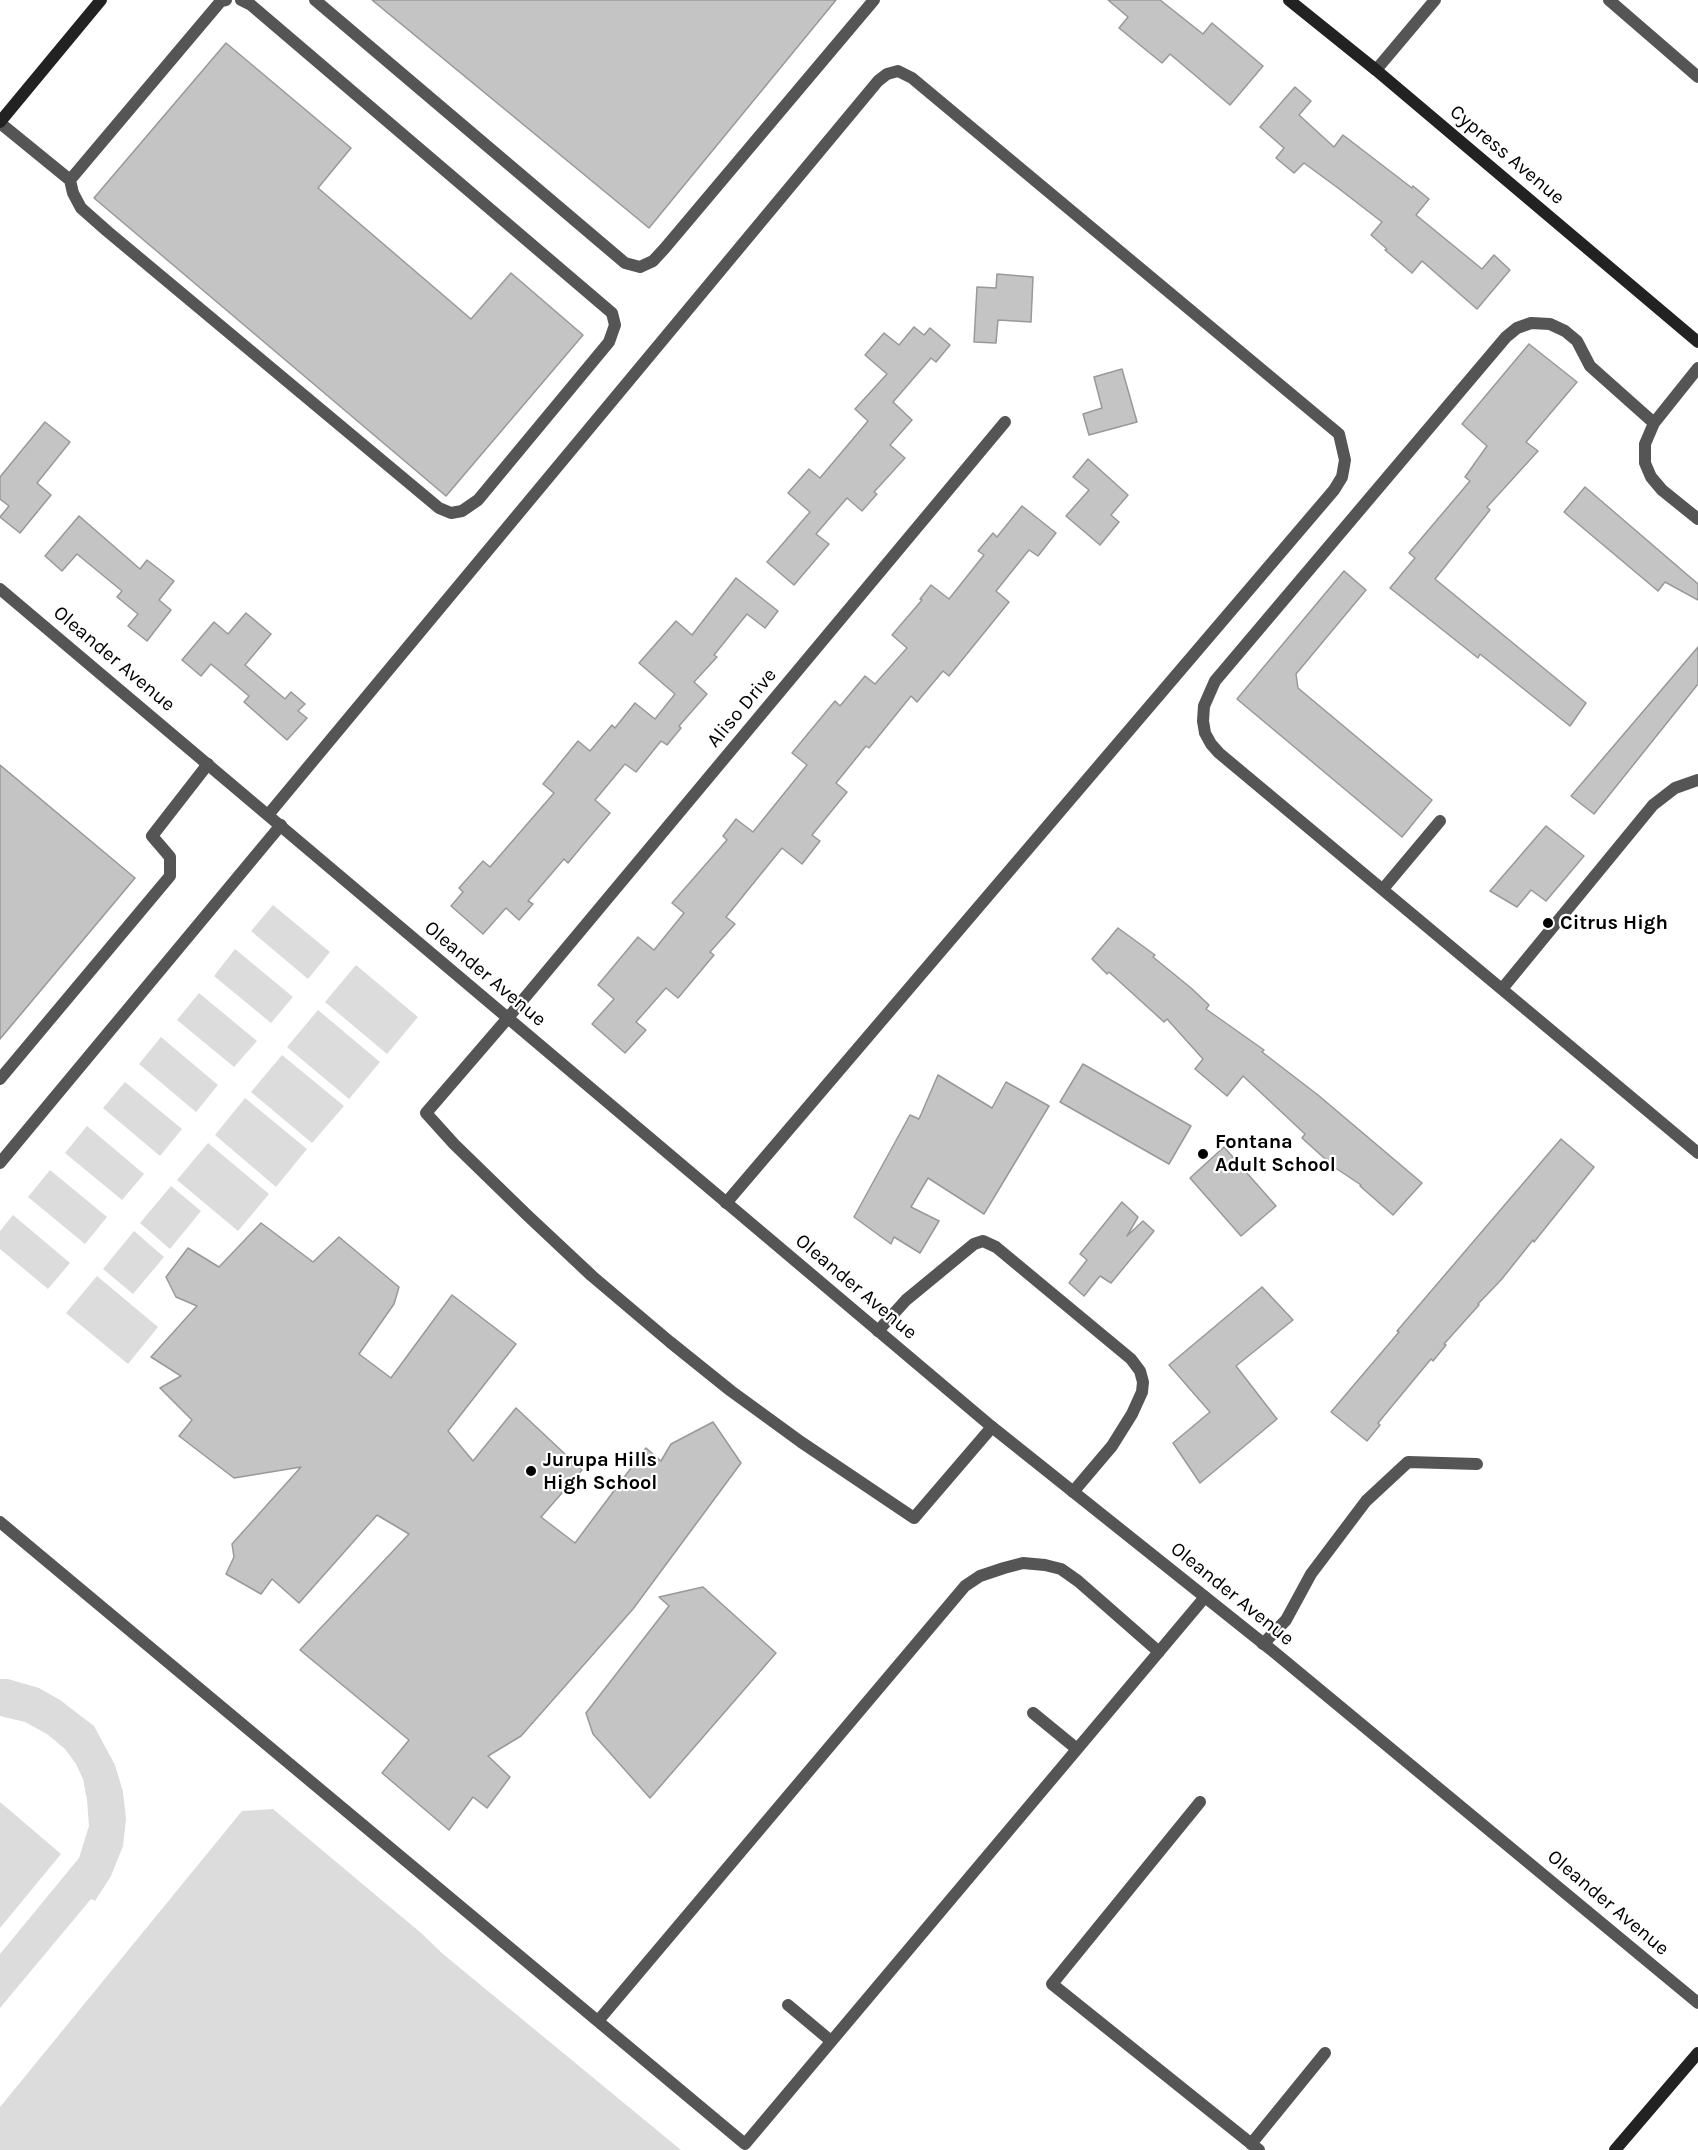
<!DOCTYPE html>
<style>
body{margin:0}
canvas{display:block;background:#fff}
</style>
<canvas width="1698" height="2150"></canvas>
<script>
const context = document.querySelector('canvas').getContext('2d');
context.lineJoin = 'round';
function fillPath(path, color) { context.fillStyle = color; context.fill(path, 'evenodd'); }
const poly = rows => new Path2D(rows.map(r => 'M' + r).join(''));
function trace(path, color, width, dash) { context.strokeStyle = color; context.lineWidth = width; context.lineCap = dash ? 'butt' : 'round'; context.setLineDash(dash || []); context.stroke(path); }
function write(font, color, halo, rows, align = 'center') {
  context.font = font + ' Karla,sans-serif'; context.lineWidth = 4.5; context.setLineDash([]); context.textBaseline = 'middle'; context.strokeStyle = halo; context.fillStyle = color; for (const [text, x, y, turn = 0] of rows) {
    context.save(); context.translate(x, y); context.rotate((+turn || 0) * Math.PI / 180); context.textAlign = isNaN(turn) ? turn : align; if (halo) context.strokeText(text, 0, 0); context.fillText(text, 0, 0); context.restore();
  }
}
fillPath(poly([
 [273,905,330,952,308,979,251,931],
 [235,949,293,997,271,1023,214,976],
 [356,965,418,1017,387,1054,325,1002],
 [199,993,257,1041,234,1067,177,1020],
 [318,1010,380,1062,349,1099,287,1047],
 [161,1037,218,1085,196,1112,139,1064],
 [282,1055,344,1106,312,1143,251,1092],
 [125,1082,182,1129,160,1156,103,1108],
 [245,1098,307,1149,276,1187,215,1135],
 [87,1126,144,1174,122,1200,65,1153],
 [208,1143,269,1194,238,1231,177,1180],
 [50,1170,107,1217,85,1244,28,1197],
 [171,1186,201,1211,170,1249,140,1223],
 [13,1215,70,1263,48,1289,0,1249,0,1231],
 [134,1231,164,1257,133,1294,103,1269],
 [97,1276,158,1327,128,1364,66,1313],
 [0,1679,8,1679,39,1688,60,1700,94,1726,115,1765,123,1792,126,1819,123,1846,111,1876,95,1901,91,1899,0,2008,0,1954,79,1858,89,1826,87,1800,83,1779,76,1764,65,1749,47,1734,25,1722,0,1716],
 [0,1802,61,1854,0,1928],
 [273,1809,421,1933,443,1954,681,2150,0,2150,0,2107,242,1811]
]), '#dcdcdc');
const building = poly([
 [372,0,836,0,649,228,372,0],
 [1108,0,1160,0,1203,34,1212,23,1263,66,1230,105,1170,54,1162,63,1119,28,1128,17,1108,0],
 [226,43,351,148,318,188,471,319,511,273,583,335,446,496,94,198,226,43],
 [1295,87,1311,101,1299,115,1334,147,1343,135,1412,188,1413,186,1429,199,1416,215,1482,269,1494,255,1510,270,1477,309,1422,261,1412,273,1385,250,1387,249,1371,235,1382,222,1338,188,1304,163,1294,173,1276,158,1284,148,1260,127,1295,87],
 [997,274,1033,277,1031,322,998,320,996,343,974,342,977,287,996,288,997,274],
 [914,327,924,335,930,328,950,345,936,362,931,358,893,402,912,420,890,445,905,458,874,492,877,494,862,511,847,498,816,534,829,544,794,585,767,562,810,512,788,493,809,469,820,478,868,421,855,409,887,374,865,355,884,333,899,345,914,327],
 [1529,344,1577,382,1526,442,1538,451,1487,507,1490,510,1435,579,1586,703,1570,726,1480,654,1478,658,1390,588,1415,558,1409,553,1470,481,1465,477,1487,446,1462,424,1529,344],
 [1122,369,1137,422,1089,435,1083,414,1102,408,1094,377,1122,369],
 [45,422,70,442,37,483,51,495,20,533,0,517,9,506,0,499,0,477,45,422],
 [1088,459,1128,495,1111,515,1119,522,1100,545,1066,516,1089,490,1073,477,1088,459],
 [1585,487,1698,584,1698,600,1665,582,1658,591,1564,512,1585,487],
 [1022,506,1056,533,1038,556,1029,550,996,591,1009,602,949,676,943,671,917,702,911,696,869,748,866,746,836,783,847,792,812,835,820,841,802,864,782,848,726,917,735,924,710,952,714,955,678,998,666,988,636,1022,646,1030,625,1053,592,1024,614,999,598,985,638,937,654,950,684,913,672,903,727,840,723,836,736,819,753,832,807,765,792,753,835,701,840,706,865,676,875,684,907,648,892,635,922,600,920,599,931,585,949,599,984,555,978,551,993,533,997,537,1022,506],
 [79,516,140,569,147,560,174,581,159,600,171,610,147,641,128,626,138,614,117,597,122,591,77,554,62,571,45,556,79,516],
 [1344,571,1366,590,1296,674,1298,688,1432,800,1402,837,1237,699,1344,571],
 [736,578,778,611,765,628,747,614,714,655,717,657,694,682,707,694,679,726,681,728,667,745,661,741,636,772,625,764,595,800,610,813,582,846,568,863,564,859,528,901,533,904,519,920,506,908,483,934,451,906,463,892,459,888,483,861,490,867,554,793,543,784,578,741,590,751,612,725,615,728,635,703,655,719,675,694,639,663,676,621,692,635,736,578],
 [246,613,271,634,245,665,285,699,291,692,305,704,298,711,307,718,287,740,244,702,249,696,211,664,201,676,182,660,214,622,228,634,246,613],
 [1698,647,1698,684,1594,814,1571,796,1698,647],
 [0,765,135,878,0,1039,0,765],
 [1546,826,1584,856,1546,901,1531,890,1517,907,1490,891,1546,826],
 [1118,928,1155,955,1153,957,1191,988,1209,1005,1206,1009,1264,1050,1262,1052,1318,1095,1422,1183,1393,1215,1360,1186,1361,1185,1334,1167,1302,1138,1305,1134,1243,1076,1227,1096,1195,1069,1203,1059,1167,1019,1164,1022,1109,972,1107,974,1092,959,1118,928],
 [1083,1064,1191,1126,1169,1164,1060,1102,1083,1064],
 [938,1075,992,1108,1006,1082,1049,1106,984,1214,928,1178,911,1207,939,1221,920,1253,894,1237,891,1244,854,1217,910,1115,919,1119,938,1075],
 [1561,1139,1594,1167,1534,1242,1533,1240,1501,1280,1478,1304,1479,1305,1444,1344,1446,1345,1433,1361,1431,1359,1378,1423,1380,1425,1367,1441,1331,1412,1399,1332,1397,1331,1561,1139],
 [1224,1147,1276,1206,1241,1236,1190,1178,1224,1147],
 [1122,1202,1138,1217,1127,1236,1143,1221,1154,1231,1111,1283,1100,1276,1084,1296,1069,1283,1087,1260,1080,1254,1122,1202],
 [261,1223,313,1262,339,1237,399,1287,394,1304,359,1354,391,1378,452,1295,516,1344,448,1431,473,1461,516,1408,582,1470,541,1517,575,1543,646,1448,661,1461,671,1444,713,1422,741,1463,633,1609,521,1736,488,1756,510,1777,487,1808,473,1797,449,1830,382,1773,409,1740,300,1650,409,1534,377,1515,299,1603,272,1579,261,1594,226,1574,234,1557,232,1544,301,1467,234,1478,179,1436,192,1420,160,1388,181,1376,151,1357,197,1306,176,1297,166,1277,188,1248,219,1267,261,1223],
 [1262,1287,1293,1320,1236,1366,1277,1419,1200,1483,1173,1443,1210,1412,1169,1365,1262,1287],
 [703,1587,776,1653,650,1798,593,1734,586,1713,669,1606,659,1597,703,1587]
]);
fillPath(building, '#c4c4c4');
trace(building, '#999', 1.5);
trace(poly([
 [315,0,625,263,640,267,653,261,665,248,874,0],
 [0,123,70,180,73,193,81,208,107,231,439,508,451,513,462,511,478,500,609,342,615,325,612,313,251,5,241,0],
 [70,180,221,1,226,0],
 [1698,368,1654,423,1645,444,1645,463,1651,477,1662,490,1698,519],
 [1654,423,1590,366,1577,341,1565,331,1550,324,1531,323,1517,328,1506,337,1215,681,1204,706,1203,721,1205,733,1211,744,1219,753,1698,1153],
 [268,815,878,81,887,74,898,71,912,78,1339,434,1345,460,1342,477,1334,490,726,1203],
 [1383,889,1440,821],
 [1502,989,1653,805,1675,788,1698,780],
 [507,1019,426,1113,454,1144,527,1215,592,1276,670,1342,731,1391,801,1442,914,1518,992,1427],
 [0,1079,170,876,170,857,152,836,208,764],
 [0,1163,281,825],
 [878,1331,906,1300,974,1244,983,1241,996,1247,1131,1359,1140,1371,1143,1382,1142,1392,1132,1414,1112,1446,1073,1492],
 [0,1522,745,2144,1205,1597],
 [1263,1644,1286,1620,1311,1574,1366,1501,1408,1462,1477,1464],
 [1033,1713,1077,1749],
 [1200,1802,1052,1984,1259,2150],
 [788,2005,831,2041],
 [598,2021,949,1605,965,1586,980,1576,1004,1568,1023,1563,1045,1565,1061,1569,1078,1581,1159,1652],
 [1251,2144,1325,2053]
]), '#555', 12);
trace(poly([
 [1609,0,1698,77],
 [1376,70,1435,0],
 [0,589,992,1427,1274,1652,1698,2003],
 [507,1019,1005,422]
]), '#555', 12);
trace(poly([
 [1289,0,1376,70,1698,342],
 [0,122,101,0],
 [1615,2150,1698,2053]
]), '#222', 12);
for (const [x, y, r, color] of [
 [1548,923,6,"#000"],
 [1203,1154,6,"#000"],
 [531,1471,6,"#000"]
]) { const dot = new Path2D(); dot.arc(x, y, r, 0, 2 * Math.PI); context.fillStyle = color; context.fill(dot); trace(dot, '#fff', 2); }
write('20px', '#000', '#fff', [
 ["Cypress Avenue",1507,155,40],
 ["Oleander Avenue",114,659,40],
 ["Aliso Drive",742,708,-50],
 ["Oleander Avenue",485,974,40],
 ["Oleander Avenue",856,1287,40],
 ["Oleander Avenue",1232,1594,39],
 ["Oleander Avenue",1608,1903,40]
]);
write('bold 20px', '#000', '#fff', [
 ["Citrus High",1560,923],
 ["Fontana",1215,1142],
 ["Adult School",1215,1165],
 ["Jurupa Hills",543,1460],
 ["High School",543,1483]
], 'left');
</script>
